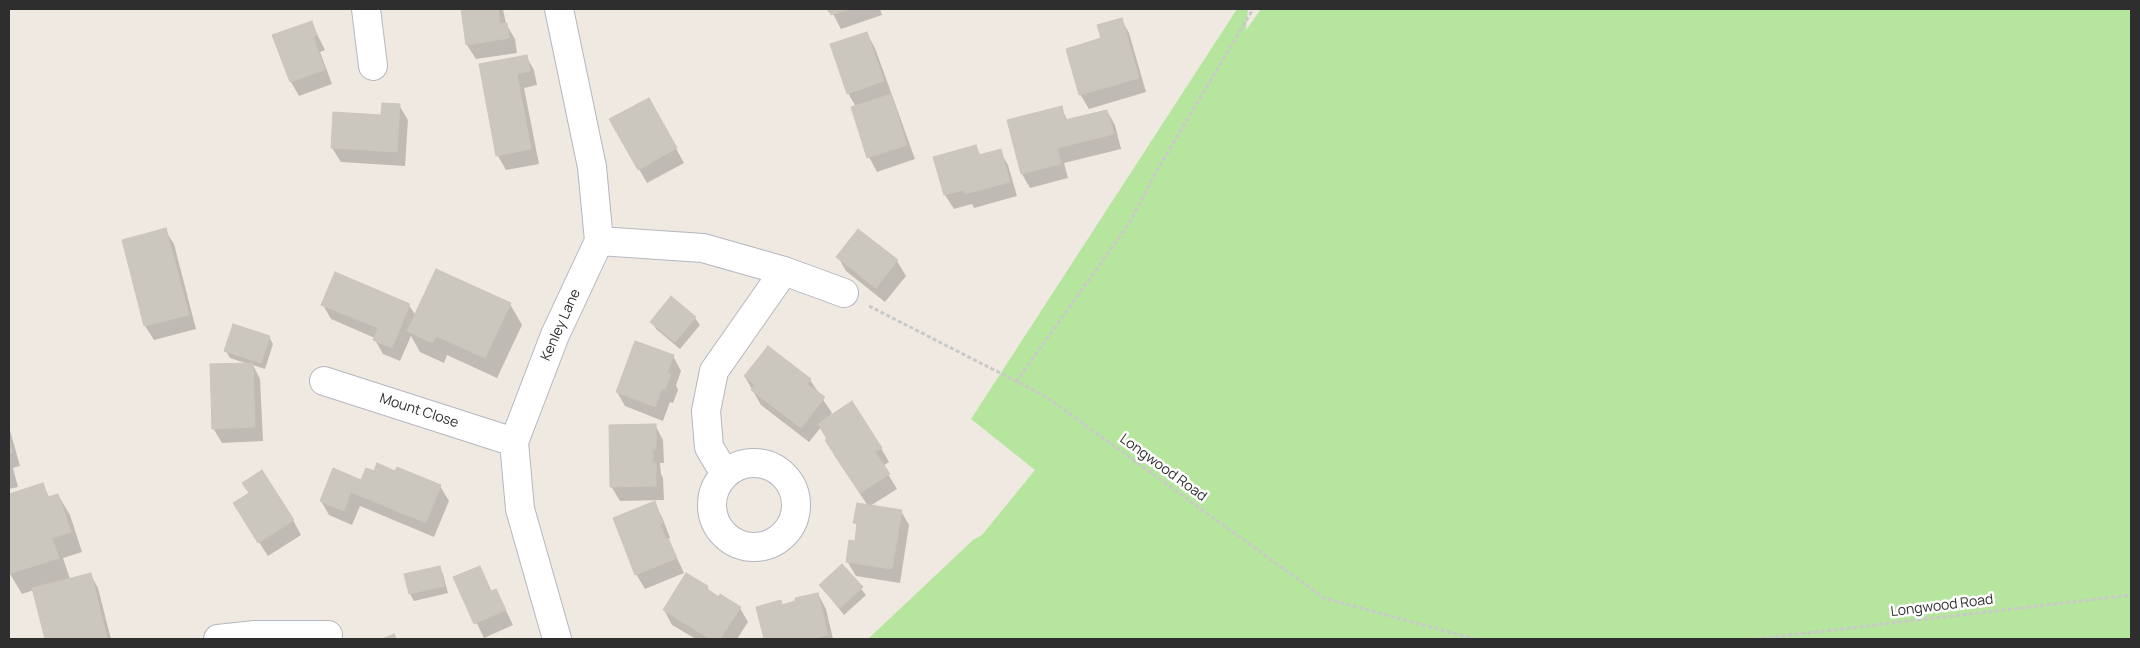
<!DOCTYPE html>
<style>
body{margin:0}
#map{position:relative;width:2140px;height:648px;overflow:hidden;background:#efe9e1;font-family:Manrope,sans-serif}
canvas{display:block}
.frame{position:absolute;inset:0;border:10px solid #2e2e2e;pointer-events:none}
</style>
<div id="map">
<canvas width="2140" height="648"></canvas>
<div class="frame"></div>
</div>
<script>
const context = document.querySelector('canvas').getContext('2d');
context.lineJoin = 'round';
function fillPath(path, color) { context.fillStyle = color; context.fill(path, 'evenodd'); }
const poly = rows => new Path2D(rows.map(r => 'M' + r).join(''));
function trace(path, color, width, dash) { context.strokeStyle = color; context.lineWidth = width; context.lineCap = dash ? 'butt' : 'round'; context.setLineDash(dash || []); context.stroke(path); }
function write(font, color, halo, rows, align = 'center') {
  context.font = font + ' Manrope,sans-serif'; context.lineWidth = 5; context.setLineDash([]); context.textBaseline = 'middle'; context.strokeStyle = halo; context.fillStyle = color; for (const [text, x, y, turn = 0] of rows) {
    context.save(); context.translate(x, y); context.rotate((+turn || 0) * Math.PI / 180); context.textAlign = isNaN(turn) ? turn : align; if (halo) context.strokeText(text, 0, 0); context.fillText(text, 0, 0); context.restore();
  }
}
fillPath(poly([
 [1237,9,1248,9,1246,30,1261,9,2131,9,2131,639,868,639,973,540,982,535,1035,470,971,419]
]), '#b6e59e');
fillPath(poly([
 [453,9,503,9,506,24,515,39,517,53,476,59,467,45,462,9],
 [827,9,880,9,882,15,841,29,832,12,829,13],
 [1121,19,1129,33,1146,92,1089,109,1080,94,1103,39],
 [311,22,325,50,320,52,332,84,299,96,291,82,274,36],
 [867,34,875,48,915,159,877,172,869,157,856,107,848,93],
 [526,56,534,70,537,85,524,88,539,164,506,170,498,156,480,65],
 [399,105,408,120,405,166,341,162,332,148],
 [1061,108,1068,121,1107,111,1115,125,1121,149,1064,163,1068,178,1030,188,1022,174,1009,121],
 [657,114,684,163,647,183,611,120],
 [976,147,981,156,1000,151,1008,165,1017,196,974,208,972,204,954,209,945,195,935,158],
 [165,230,174,244,196,329,154,340,145,326,124,241],
 [859,231,897,261,906,276,885,302,846,271,838,257],
 [510,304,522,325,497,378,447,355,444,363,420,352,411,336,400,361,383,354,375,340,375,338,331,319,323,305,409,305,416,316],
 [695,318,700,325,680,349,656,329,652,322],
 [269,337,273,344,265,369,253,365,260,379,263,441,222,443,213,428,248,364,230,358,226,351],
 [673,356,681,371,676,385,678,390,673,403,670,402,663,421,625,406,617,392],
 [745,377,810,380,832,413,828,418,881,448,889,462,883,466,897,489,870,506,901,511,909,525,900,583,856,576,847,561,856,542,858,528,855,523,868,506,834,455,821,427,809,442,761,405],
 [655,425,663,440,664,463,660,463,661,474,663,478,664,500,620,501,611,486],
 [9,427,20,466,13,468,18,487,9,489],
 [396,472,440,486,449,501,434,537,360,506,352,525,329,515,321,501,362,482,374,473],
 [42,485,50,498,58,495,70,515,82,552,63,558,70,579,90,574,98,588,111,639,47,639,34,590,22,594,10,574,9,569,9,496],
 [250,494,293,520,301,535,268,556,243,518],
 [654,503,662,517,670,538,668,539,684,573,645,589,636,574],
 [842,565,866,595,844,615,820,585],
 [439,567,443,574,448,593,414,601,410,594],
 [479,567,492,592,496,590,513,625,484,638,455,578],
 [707,587,711,593,740,608,748,622,737,639,696,639,672,625,664,610],
 [818,594,826,609,833,639,765,639,757,608,782,606]
]), '#0003');
const building = poly([
 [461,9,498,9,500,24,507,23,509,38,466,45,461,9],
 [829,9,850,9,831,15,829,9],
 [1122,18,1139,78,1079,95,1066,49,1101,38,1097,25,1122,18],
 [312,21,317,36,313,37,325,70,290,82,272,35,312,21],
 [867,32,884,81,847,94,830,44,867,32],
 [527,55,530,71,517,74,531,149,496,156,479,64,527,55],
 [891,94,907,145,867,158,851,107,891,94],
 [649,98,677,148,638,170,609,119,649,98],
 [382,103,400,104,397,152,331,148,333,112,381,115,382,103],
 [1062,106,1065,120,1107,110,1114,134,1057,148,1061,164,1021,174,1007,120,1062,106],
 [976,145,979,155,1001,149,1010,182,965,194,964,190,944,195,933,157,976,145],
 [166,228,189,315,144,326,122,240,166,228],
 [858,229,898,260,876,288,836,257,858,229],
 [436,269,511,303,485,358,436,336,432,343,407,331,436,269],
 [335,272,410,304,392,348,373,340,378,328,321,305,335,272],
 [671,296,696,317,675,342,650,322,671,296],
 [233,324,270,336,261,363,224,351,233,324],
 [635,341,674,355,667,373,671,374,665,389,662,388,655,407,616,392,635,341],
 [768,346,811,379,807,384,825,397,801,428,751,390,755,385,744,376,768,346],
 [253,363,255,427,212,429,210,364,253,363],
 [852,401,882,448,875,452,890,474,860,493,825,440,827,439,818,424,852,401],
 [656,424,656,449,653,449,653,463,656,463,656,486,610,487,609,425,656,424],
 [9,439,12,452,9,453,9,439],
 [377,463,395,471,397,467,441,485,426,523,351,492,344,511,320,501,333,468,361,480,366,468,374,471,377,463],
 [262,470,294,520,258,543,233,503,249,493,242,483,262,470],
 [43,483,48,497,58,494,71,532,52,538,59,558,9,574,9,494,43,483],
 [655,501,663,523,660,524,666,539,668,538,677,558,635,575,613,518,655,501],
 [857,503,902,510,892,569,846,562,849,540,855,541,857,523,853,523,857,503],
 [842,564,863,587,840,608,819,585,842,564],
 [440,566,445,586,409,594,404,574,440,566],
 [480,566,491,591,496,589,506,610,474,624,453,577,480,566],
 [91,573,107,638,45,639,32,588,91,573],
 [686,573,708,586,707,589,719,597,720,594,741,607,720,639,710,639,663,610,686,573],
 [818,593,828,635,812,639,764,639,756,607,781,600,782,605,795,601,795,598,818,593],
 [394,634,396,639,382,639,394,634]
]);
fillPath(building, '#cbc7bf');
trace(building, '#cbc5ba', 1);
const minor = poly([
 [366,9,373,66],
 [599,241,703,248,784,271,714,371,706,411,709,447,725,474],
 [784,271,844,293],
 [324,381,514,442],
 '712 505a42 42 0 1 1 84 0a42 42 0 1 1-84 0Z',
 [218,639,255,635,328,635],
 [557,639,520,509,514,442,555,335,599,241,592,167,559,9]
]);
trace(minor, '#b4b7c1', 30);
trace(poly([
 [869,306,1045,396,1324,598,1475,639],
 [1016,382,1130,222,1156,172,1253,9],
 [1756,639,2131,595]
]), '#c9c9c9', 3, [4, 2.5]);
trace(minor, '#fff', 28);
write('14px', '#2e2e2e', '#fff', [
 ["Kenley Lane",561,325,-66],
 ["Mount Close",419,411,18],
 ["Longwood Road",1163,468,36],
 ["Longwood Road",1942,606,-7]
]);
</script>
